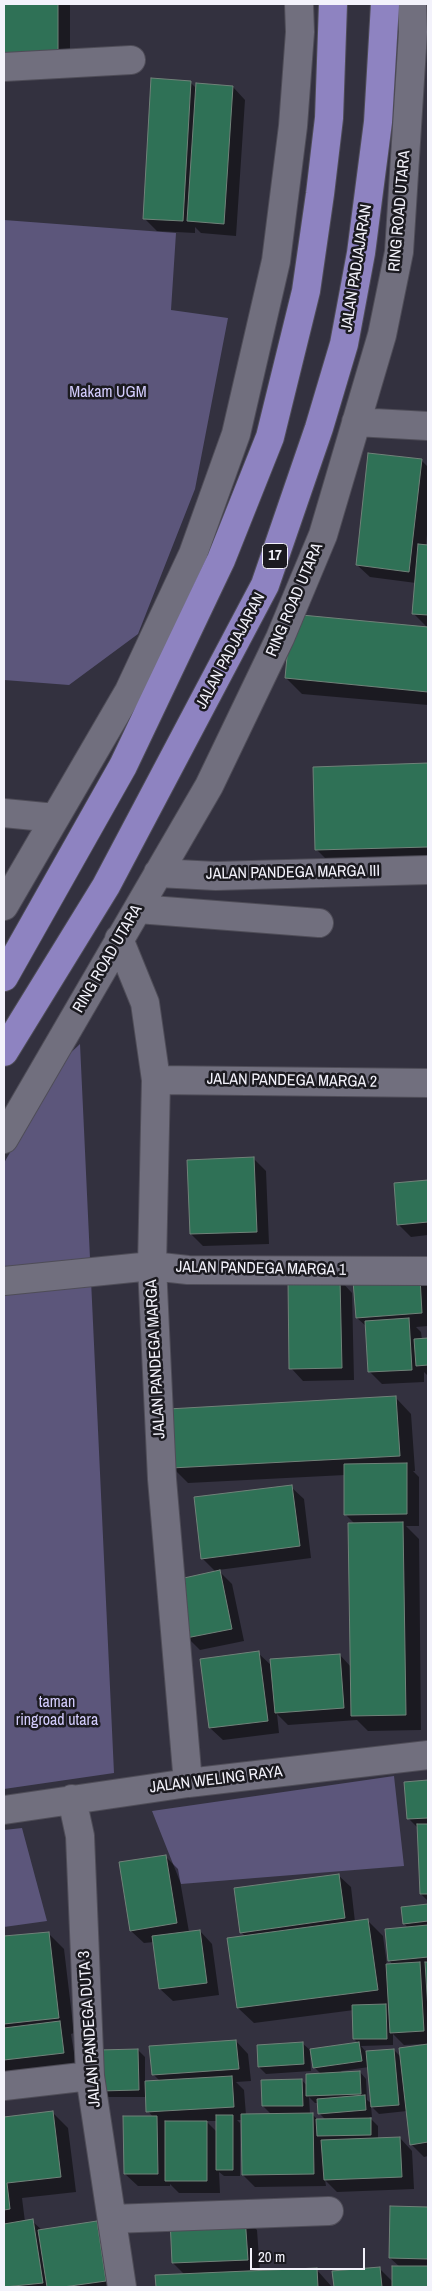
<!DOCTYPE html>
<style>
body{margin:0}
#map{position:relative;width:432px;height:2291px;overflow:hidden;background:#33313f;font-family:"Archivo Narrow",sans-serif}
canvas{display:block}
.frame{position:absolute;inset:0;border:5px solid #f3f2fb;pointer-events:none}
.scale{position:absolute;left:250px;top:2248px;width:115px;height:22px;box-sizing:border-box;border:2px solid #f3f2fb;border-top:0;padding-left:6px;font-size:15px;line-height:18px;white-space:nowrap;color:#f3f2fb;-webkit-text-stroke:4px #1b1a20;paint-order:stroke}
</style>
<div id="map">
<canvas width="432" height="2291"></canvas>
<div class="frame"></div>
<div class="scale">20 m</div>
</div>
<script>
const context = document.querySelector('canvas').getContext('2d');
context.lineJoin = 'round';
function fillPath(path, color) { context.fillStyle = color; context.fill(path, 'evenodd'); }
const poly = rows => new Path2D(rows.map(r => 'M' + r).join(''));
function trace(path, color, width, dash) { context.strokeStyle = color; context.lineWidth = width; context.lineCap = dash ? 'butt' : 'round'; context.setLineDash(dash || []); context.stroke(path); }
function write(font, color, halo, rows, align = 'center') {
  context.font = font + ' "Archivo Narrow",sans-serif'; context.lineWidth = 5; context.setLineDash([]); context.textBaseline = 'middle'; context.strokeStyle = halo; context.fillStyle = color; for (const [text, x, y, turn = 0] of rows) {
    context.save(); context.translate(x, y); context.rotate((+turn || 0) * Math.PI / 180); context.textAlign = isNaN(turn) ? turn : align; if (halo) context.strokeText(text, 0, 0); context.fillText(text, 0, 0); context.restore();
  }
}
fillPath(poly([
 [4,220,176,233,171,310,228,318,195,489,138,634,69,685,4,680],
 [80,1044,114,1773,4,1789,4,1163,62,1061],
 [394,1776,404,1866,181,1884,152,1811],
 [22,1828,47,1921,4,1927,4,1830]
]), '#5c567b');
fillPath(poly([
 [4,4,70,4,70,71,4,71],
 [190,82,197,89,233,87,245,100,236,236,201,233,195,227,195,233,157,231,144,218],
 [421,460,428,467,428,523,426,546,428,546,428,705,302,694,286,678,428,628,414,614,416,583,370,577,357,565],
 [428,765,428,862,332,865,316,849,314,768],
 [254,1159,266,1171,269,1244,203,1246,191,1234],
 [428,1182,428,1235,411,1237,398,1224,395,1184],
 [419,1278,428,1287,428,1326,416,1327,421,1332,422,1340,428,1340,428,1376,424,1372,424,1382,382,1384,369,1371,367,1327,357,1318],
 [340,1280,352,1293,354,1380,303,1381,291,1368],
 [396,1398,411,1414,415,1471,413,1471,419,1477,419,1526,406,1526,419,1539,421,1730,368,1731,357,1720,288,1725,277,1714,279,1733,223,1740,210,1728,258,1653,272,1666,340,1655,351,1667,355,1524,345,1514,345,1475,188,1483,172,1467],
 [291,1487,304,1499,311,1558,218,1570,232,1584,244,1641,200,1650,187,1637,216,1572,202,1558],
 [428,1781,428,1901,421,1894,418,1828,409,1819,405,1783],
 [165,1856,178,1869,189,1932,200,1931,212,1944,219,1995,173,2001,160,1989,154,1942,144,1943,131,1931,120,1863],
 [338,1875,351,1887,355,1922,367,1920,383,1936,387,1965,393,1965,389,1960,408,1928,404,1923,402,1908,428,1906,428,2156,424,2157,411,2144,407,2111,379,2114,371,2106,372,2117,369,2117,378,2126,378,2139,400,2138,412,2151,414,2189,337,2192,325,2180,326,2186,255,2187,243,2175,242,2120,237,2120,240,2123,240,2176,224,2176,219,2172,220,2193,179,2193,170,2184,170,2186,138,2186,125,2174,153,2117,148,2111,147,2097,108,2097,101,2090,138,2050,145,2057,145,2082,160,2081,153,2074,236,2041,248,2054,251,2081,236,2082,244,2090,246,2115,272,2115,263,2106,302,2080,307,2086,321,2074,314,2067,312,2050,310,2050,358,2043,354,2039,354,2010,254,2023,238,2008,245,1936,241,1932],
 [393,2034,404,2045,422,2044,423,2046,401,2057,394,2050,366,2052,361,2046,393,2045],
 [369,2067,372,2104,367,2100,366,2079,360,2072,342,2073,341,2071],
 [309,2097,315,2103,319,2103,320,2114,326,2120,318,2120,312,2114,310,2114],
 [206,2121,217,2121,217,2132],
 [48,1933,64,1949,74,2033,71,2034,76,2065,4,2074,4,1938],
 [302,2043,310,2050,311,2071,266,2074,259,2067],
 [52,2112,68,2128,76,2192,22,2198,25,2222,32,2221,43,2231,97,2223,109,2235,117,2287,4,2287,4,2118],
 [391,2207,428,2208,428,2287,335,2287,334,2272,379,2268,393,2282,400,2267,390,2258],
 [245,2218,257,2230,260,2272,316,2269,332,2287,157,2287,157,2276,185,2275,173,2263]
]), '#0007');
const building = poly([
 [4,4,58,4,58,59,4,59,4,4],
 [151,78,191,81,183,221,143,219,151,78],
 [196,83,233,86,224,224,187,221,196,83],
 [368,453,422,459,409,572,356,565,368,453],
 [418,544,428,545,428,615,412,614,418,544],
 [291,614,428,627,428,692,285,678,291,614],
 [428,763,428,847,315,850,313,767,428,763],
 [254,1157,257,1232,190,1234,187,1160,254,1157],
 [428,1180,428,1222,397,1225,394,1183,428,1180],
 [420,1277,422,1313,356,1318,353,1281,420,1277],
 [340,1279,342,1368,289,1369,288,1280,340,1279],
 [409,1318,412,1370,368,1372,365,1321,409,1318],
 [428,1338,428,1365,416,1366,414,1339,428,1338],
 [396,1396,400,1456,171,1468,168,1409,396,1396],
 [407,1463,407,1514,344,1515,344,1464,407,1463],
 [292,1485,300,1546,201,1559,194,1497,292,1485],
 [403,1522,406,1715,351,1716,348,1523,403,1522],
 [220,1570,232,1629,186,1638,175,1580,220,1570],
 [259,1651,268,1721,209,1728,200,1659,259,1651],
 [340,1654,344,1708,275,1713,270,1659,340,1654],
 [428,1780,428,1818,407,1819,404,1782,428,1780],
 [417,1824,428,1824,428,1894,420,1894,417,1824],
 [166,1855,177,1923,130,1931,119,1862,166,1855],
 [339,1874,345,1918,240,1933,234,1888,339,1874],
 [428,1904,428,1921,403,1924,401,1907,428,1904],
 [368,1919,378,1990,237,2008,227,1938,368,1919],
 [428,1925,428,1957,388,1961,385,1929,428,1925],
 [200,1930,207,1983,159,1989,152,1936,200,1930],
 [49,1932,59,2018,4,2024,4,1936,49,1932],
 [420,1962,424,2031,390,2033,386,1964,420,1962],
 [425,1962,428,1962,428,2010,425,1962],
 [386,2004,387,2039,353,2039,352,2005,386,2004],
 [60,2021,64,2053,4,2060,4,2028,60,2021],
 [236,2040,239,2069,152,2075,149,2046,236,2040],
 [303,2042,304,2064,258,2067,257,2045,303,2042],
 [359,2042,362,2061,313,2068,310,2049,359,2042],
 [428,2044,428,2142,410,2145,399,2048,428,2044],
 [138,2049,139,2090,100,2091,99,2050,138,2049],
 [394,2049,399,2105,371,2107,366,2051,394,2049],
 [360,2071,361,2094,306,2096,306,2074,360,2071],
 [232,2076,234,2107,146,2112,145,2081,232,2076],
 [302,2079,303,2106,262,2106,261,2080,302,2079],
 [365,2095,366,2110,318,2114,317,2099,365,2095],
 [53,2111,61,2177,7,2183,10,2209,4,2210,4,2117,53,2111],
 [313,2113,314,2174,242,2175,241,2114,313,2113],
 [216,2115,233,2115,233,2170,216,2170,216,2115],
 [123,2116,157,2116,158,2174,124,2174,123,2116],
 [371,2118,371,2135,317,2136,316,2119,371,2118],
 [165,2121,207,2121,207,2181,165,2181,165,2121],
 [400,2137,402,2177,324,2180,321,2140,400,2137],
 [390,2206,428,2207,428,2259,389,2258,390,2206],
 [245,2216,248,2260,172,2263,170,2219,245,2216],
 [33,2219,43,2283,4,2287,4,2224,33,2219],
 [97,2221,106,2281,63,2287,47,2287,38,2230,97,2221],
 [392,2266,428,2266,428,2287,392,2287,392,2266],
 [380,2267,382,2287,334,2287,332,2271,380,2267],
 [317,2268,318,2287,156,2287,155,2275,317,2268]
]);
fillPath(building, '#2f7156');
trace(building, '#708279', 1);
const minor = poly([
 [4,67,131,60],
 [356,422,428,426],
 [4,813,55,818],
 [158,873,216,876,428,870],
 [4,906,129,691,193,554,236,434,276,261,293,126,300,32,299,4],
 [138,909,319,923],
 [119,939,145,1003,156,1080,152,1266,162,1479,188,1783],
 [156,1080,428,1083],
 [4,1139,209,786,280,638,323,535,382,335,399,252,413,32,412,4],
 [4,1281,152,1266,188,1270,428,1271],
 [72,1799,80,1836,90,2076,122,2287],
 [4,1810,188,1783,428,1755],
 [4,2086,90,2076],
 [112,2219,329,2211]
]);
const highway = poly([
 [4,977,123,766,221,560,270,437,306,291,320,194,329,118,333,4],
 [4,1052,106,886,265,585,319,428,344,344,361,253,378,122,385,4]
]);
trace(minor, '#4f4d58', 30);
trace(highway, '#4f4d58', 30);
trace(minor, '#716f7e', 28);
trace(highway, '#8e83c1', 28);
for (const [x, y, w] of [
 [275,556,25]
]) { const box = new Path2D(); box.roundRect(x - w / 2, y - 12.5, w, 25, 4); context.fillStyle = '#1b1a20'; context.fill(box); trace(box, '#f3f2fb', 1); }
write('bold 15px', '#f3f2fb', null, [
 ["17",275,556]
]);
write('16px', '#f3f2fb', '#1b1a20', [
 ["RING ROAD UTARA",400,211,-85],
 ["JALAN PADJAJARAN",357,268,-81],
 ["RING ROAD UTARA",295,600,-67],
 ["JALAN PADJAJARAN",231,651,-62],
 ["JALAN PANDEGA MARGA III",293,873,-1],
 ["RING ROAD UTARA",108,959,-60],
 ["JALAN PANDEGA MARGA 2",292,1081,1],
 ["JALAN PANDEGA MARGA 1",261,1269,1],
 ["JALAN PANDEGA MARGA",156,1359,-93],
 ["JALAN WELING RAYA",216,1780,-7],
 ["JALAN PANDEGA DUTA 3",90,2029,-94]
]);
write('16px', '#d4cdfd', '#1b1a20', [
 ["Makam UGM",108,393],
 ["taman",57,1703],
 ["ringroad utara",57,1721]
]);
</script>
